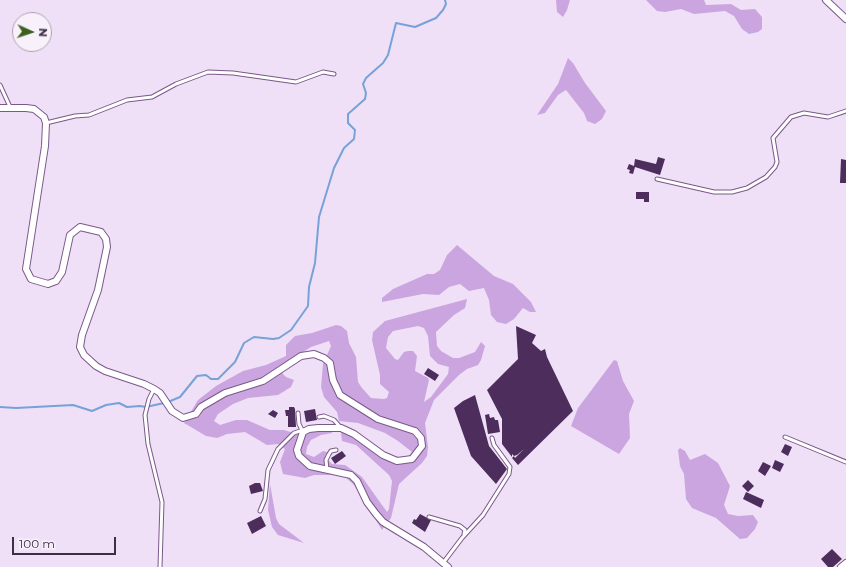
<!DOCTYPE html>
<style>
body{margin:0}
#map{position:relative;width:846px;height:567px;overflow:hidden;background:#efe0f7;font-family:Montserrat,sans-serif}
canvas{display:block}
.north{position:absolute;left:12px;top:12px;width:40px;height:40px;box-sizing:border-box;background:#f8f1fc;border:1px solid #ada3b3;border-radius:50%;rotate:93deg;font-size:11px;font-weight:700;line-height:16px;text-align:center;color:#3d2e45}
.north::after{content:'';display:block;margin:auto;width:14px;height:18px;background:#3b621c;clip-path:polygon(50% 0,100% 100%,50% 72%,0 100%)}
.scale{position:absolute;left:12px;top:537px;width:104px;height:18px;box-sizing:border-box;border:2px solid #3d2e45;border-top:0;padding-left:5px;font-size:12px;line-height:14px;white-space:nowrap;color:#3d2e45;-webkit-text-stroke:3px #f8f1fc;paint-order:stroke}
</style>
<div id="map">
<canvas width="846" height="567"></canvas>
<div class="north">N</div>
<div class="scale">100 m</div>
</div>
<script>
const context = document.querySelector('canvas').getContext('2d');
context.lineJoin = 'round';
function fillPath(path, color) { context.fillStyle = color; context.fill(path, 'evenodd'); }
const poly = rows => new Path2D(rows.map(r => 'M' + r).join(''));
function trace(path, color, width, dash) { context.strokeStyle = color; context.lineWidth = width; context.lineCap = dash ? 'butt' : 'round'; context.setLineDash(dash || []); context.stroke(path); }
fillPath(poly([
 [556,0,570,0,567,10,563,17,557,12],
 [646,0,704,0,706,5,731,4,741,10,755,9,762,17,762,29,758,32,749,34,742,29,734,16,725,11,694,14,681,9,665,12,657,11],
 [568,58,573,63,585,83,606,111,602,119,595,124,587,121,584,113,566,90,558,95,545,113,537,115,558,84],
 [457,245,494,276,513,284,531,302,536,312,530,312,523,308,514,319,506,324,497,322,491,315,489,300,484,288,469,291,460,284,449,287,439,295,423,294,382,302,382,298,393,289,427,274,434,274,440,270,447,255],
 [467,299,465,308,454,315,436,332,437,346,441,351,453,358,459,358,475,352,481,342,485,346,481,360,478,365,467,369,459,375,434,400,425,423,428,447,427,456,422,463,399,484,391,518,382,530,354,485,343,475,314,475,305,478,283,474,280,462,285,449,278,444,267,445,245,432,227,434,217,438,206,436,184,423,198,400,216,386,243,371,266,365,286,356,286,345,295,336,312,333,336,325,341,326,347,331,349,343,356,357,358,382,362,388,371,398,384,399,387,398,389,392,380,384,380,375,372,340,373,332,385,321],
 [418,326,424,328,428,336,430,356,438,364,449,367,448,374,431,397,424,402,429,380,428,378,415,371,417,356,413,351,408,351,404,352,398,360,395,359,386,348,388,337,393,331],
 [329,341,331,346,323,364,321,387,324,397,337,412,339,421,358,423,385,433,398,441,412,452,407,458,399,458,376,448,351,428,346,428,341,433,342,441,356,445,389,475,392,481,389,509,387,512,362,477,345,465,332,464,328,460,330,455,327,452,323,451,314,457,306,454,307,447,311,440,321,435,332,433,332,425,324,424,294,433,284,430,270,430,247,420,236,420,220,425,214,421,218,414,233,404,248,398,278,395,291,387,294,380,286,377,282,373,287,362,311,347],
 [614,360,617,361,623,381,634,401,629,414,630,438,619,454,571,426,578,408],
 [680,448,685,451,690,460,705,454,718,463,730,486,724,505,728,514,738,516,753,515,758,522,755,529,747,538,740,539,716,518,692,508,686,499,684,474,680,466,678,450],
 [270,484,276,518,279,524,304,543,278,535,272,527,268,510]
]), '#cba5df');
trace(poly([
 [168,402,180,397,197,376,206,375,211,379,218,379,235,362,244,343,254,337,273,339,279,338,291,330,308,306,309,287,315,263,319,217,334,168,344,148,354,139,355,130,348,123,348,114,365,99,366,93,363,84,366,78,383,63,388,55,396,23,415,27,436,18,443,10,446,4,445,0],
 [0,407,16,408,73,405,92,411,106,405,119,403,127,407,140,406,146,407,164,403]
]), '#77a2d7', 2);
fillPath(poly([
 [658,157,665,159,660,175,635,167,633,174,629,173,630,170,627,169,629,164,634,166,635,159,656,164],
 [841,159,846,160,846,183,840,183],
 [636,192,649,192,649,202,644,202,644,199,636,199],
 [516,326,536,335,532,343,541,351,545,349,547,357,573,411,518,465,512,458,514,456,515,458,524,449,517,455,514,456,512,454,512,457,502,444,502,419,487,390,518,359],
 [428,368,439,375,435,381,424,374],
 [475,395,489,446,507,469,496,484,471,456,454,408,463,401],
 [289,407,294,407,295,409,296,427,288,427,288,416,286,416,285,410,289,410],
 [315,409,317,420,306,422,304,411],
 [273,410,278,413,275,418,268,414],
 [489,414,490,418,494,417,495,420,498,420,500,432,488,434,485,415],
 [785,444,792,447,788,456,781,452],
 [342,451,346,456,335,464,331,458],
 [775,460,784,464,780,472,772,468],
 [763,462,771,466,765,476,758,471],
 [748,480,754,486,748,492,742,486],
 [255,483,260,483,263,491,251,494,249,486],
 [746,492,764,500,761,508,743,499],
 [420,514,431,520,425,532,412,523,414,519,416,520],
 [261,516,266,526,252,534,247,523],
 [832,549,842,559,833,567,828,567,821,559]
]), '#4c2d5c');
const lane = poly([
 [0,85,11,109],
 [46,123,75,116,89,115,127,100,152,97,176,84,208,72,233,73,296,82,323,72,334,74],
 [657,179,714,192,732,192,747,188,766,177,775,167,777,162,773,138,791,117,804,113,828,117,846,111],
 [154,389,149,399,145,415,148,444,162,502,160,567],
 [298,413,299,424,302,430],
 [319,417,324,416,334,420,341,428],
 [785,437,846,462],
 [327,470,326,460,329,454,331,451,336,450],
 [260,511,265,499,268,470,278,449,294,433,303,430],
 [429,517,460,526,465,530,464,534],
 [443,563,462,538,483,515,509,474,510,467,494,445,492,438]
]);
const street = poly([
 [826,0,846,19],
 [0,108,26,108,34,109,44,117,46,123,45,146,26,269,31,279,48,284,56,281,62,272,70,235,80,227,101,232,106,239,107,247,98,290,82,335,80,347,84,355,96,366,105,371,144,384,154,389,160,393,172,411,183,418,196,414,201,407,225,393,263,381,301,356,314,354,324,358,330,363,333,380,340,395,378,419,415,431,421,438,422,446,412,459,397,461,383,455,354,434,341,428,318,428,309,429,303,432,297,450,299,456,310,466,351,475,357,481,367,502,376,514,383,522,424,547,448,567],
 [841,567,846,563]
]);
trace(lane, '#7a588a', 5);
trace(street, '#7a588a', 8);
trace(lane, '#fff', 3);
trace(street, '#fff', 6);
</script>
